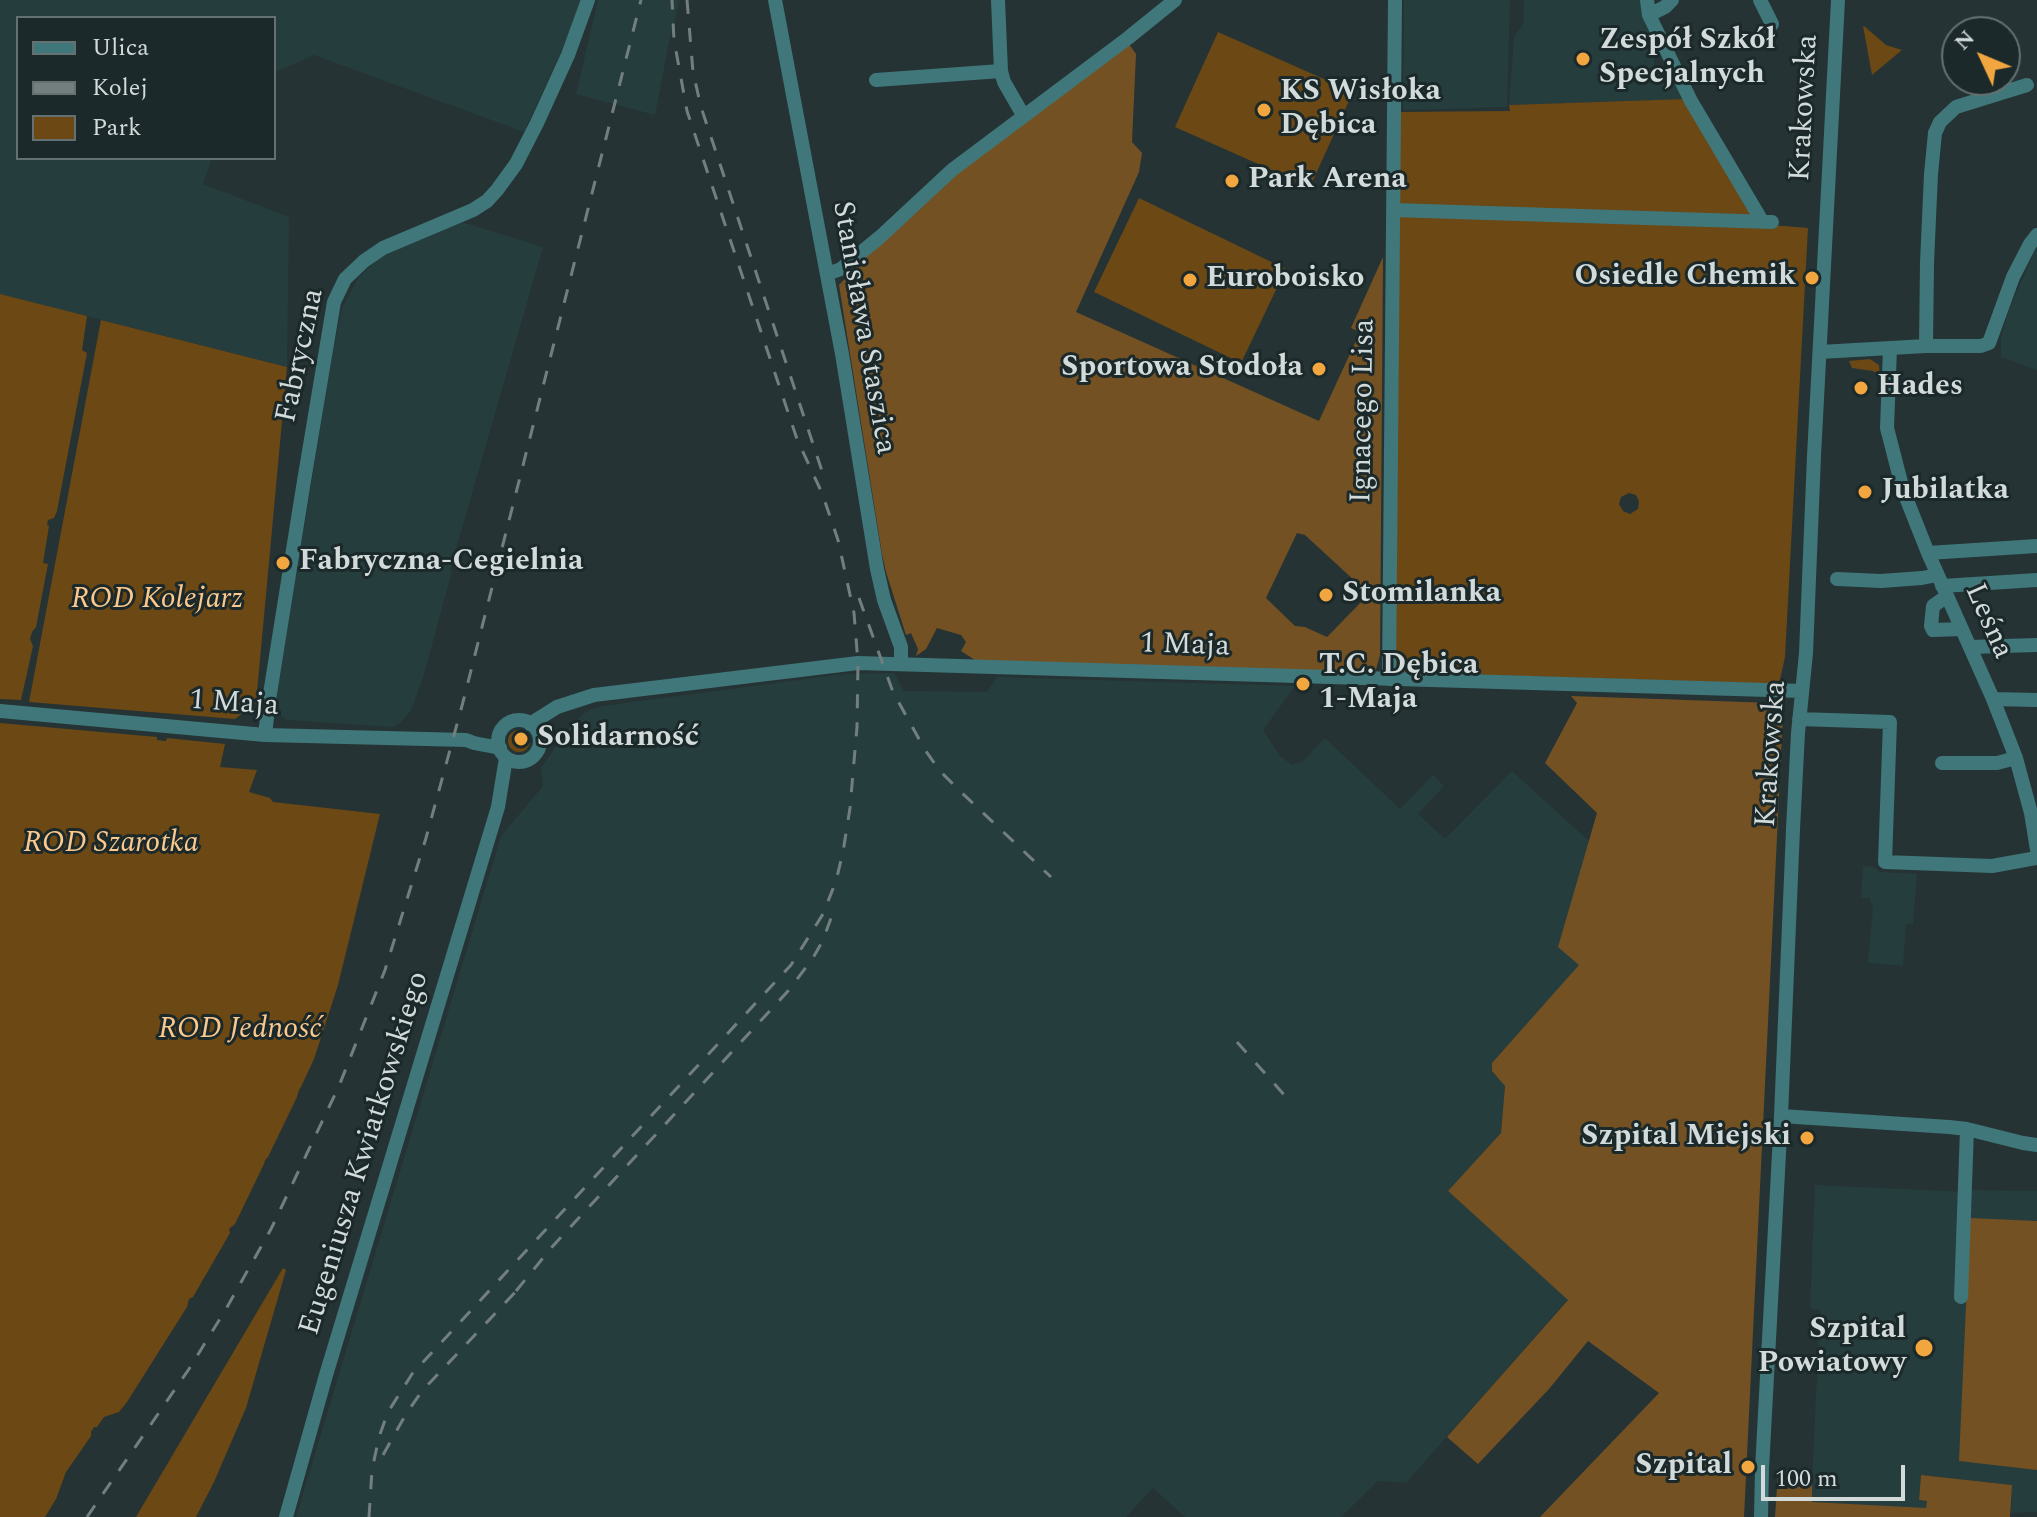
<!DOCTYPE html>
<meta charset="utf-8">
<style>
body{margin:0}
#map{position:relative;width:2037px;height:1517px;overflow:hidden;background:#253334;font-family:Spectral,serif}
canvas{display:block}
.legend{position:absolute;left:16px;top:16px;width:260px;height:144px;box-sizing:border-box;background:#1c292a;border:2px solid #657070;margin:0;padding:10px 14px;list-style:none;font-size:24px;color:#d2dada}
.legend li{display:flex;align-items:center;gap:16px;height:40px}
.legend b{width:40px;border:2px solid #657070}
.north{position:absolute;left:1941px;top:16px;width:80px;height:80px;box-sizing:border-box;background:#1c292a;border:2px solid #657070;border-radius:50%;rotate:314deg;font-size:22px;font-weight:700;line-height:32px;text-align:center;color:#d2dada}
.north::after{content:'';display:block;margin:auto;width:28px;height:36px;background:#f1a63f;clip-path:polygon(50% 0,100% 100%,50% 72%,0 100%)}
.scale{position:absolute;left:1761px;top:1465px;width:144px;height:36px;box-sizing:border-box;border:4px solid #d2dada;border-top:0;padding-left:10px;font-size:24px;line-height:28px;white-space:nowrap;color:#d2dada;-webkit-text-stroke:6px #1c292a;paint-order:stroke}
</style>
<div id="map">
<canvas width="2037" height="1517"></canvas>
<ul class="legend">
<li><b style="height:10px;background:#40777a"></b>Ulica</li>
<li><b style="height:10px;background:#737f7f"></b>Kolej</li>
<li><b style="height:22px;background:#6c4814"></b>Park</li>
</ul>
<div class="north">N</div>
<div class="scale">100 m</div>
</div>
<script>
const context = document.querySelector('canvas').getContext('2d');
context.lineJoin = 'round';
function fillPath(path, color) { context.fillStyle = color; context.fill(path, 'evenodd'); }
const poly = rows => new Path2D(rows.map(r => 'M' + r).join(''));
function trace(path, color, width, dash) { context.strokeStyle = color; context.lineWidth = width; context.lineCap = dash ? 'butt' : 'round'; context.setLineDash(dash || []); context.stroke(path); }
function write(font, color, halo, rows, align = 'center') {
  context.font = font + ' Spectral,serif'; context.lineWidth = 6; context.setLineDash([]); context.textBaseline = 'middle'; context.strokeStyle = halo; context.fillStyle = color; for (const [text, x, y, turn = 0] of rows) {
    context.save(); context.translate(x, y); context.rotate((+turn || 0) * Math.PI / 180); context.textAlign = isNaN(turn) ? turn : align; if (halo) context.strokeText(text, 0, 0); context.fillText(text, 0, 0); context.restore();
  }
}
fillPath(poly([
 [0,0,582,0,572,28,524,132,314,55,274,73,274,18,18,18,18,158,212,158,203,184,289,217,287,367,0,294],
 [598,0,680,0,670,37,655,115,576,94],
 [1404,0,1510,0,1507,107,1403,110],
 [1524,0,1643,0,1654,39,1654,69,1664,70,1674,77,1685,99,1509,105,1514,37,1523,24],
 [462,222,543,247,450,570,452,571,423,678,411,710,401,722,393,727,287,720,281,716,276,699,333,350,342,308,359,277,377,260,390,252],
 [2037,246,2037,370,2001,357,2001,336,2011,305],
 [894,673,904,691,987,692,997,677,1295,686,1263,730,1280,756,1292,765,1304,760,1325,738,1400,809,1433,775,1444,786,1418,814,1445,839,1512,771,1589,841,1559,946,1580,965,1492,1063,1492,1071,1505,1086,1501,1133,1448,1191,1568,1299,1406,1483,1378,1481,1341,1517,1185,1517,1153,1488,1126,1517,296,1517,501,836,543,786,541,768,574,721,589,710,603,706,844,674],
 [1863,866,1874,867,1880,872,1917,874,1913,924,1906,924,1903,966,1868,963,1873,908,1869,898,1861,898],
 [1815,1185,1968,1192,1969,1190,2037,1191,2037,1512,2011,1513,2012,1485,1921,1475,1919,1500,1927,1501,1926,1509,1811,1502,1820,1310,1810,1309]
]), '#263d3e');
fillPath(poly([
 [1863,26,1864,26,1886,45,1902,50,1872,75],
 [1218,32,1353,92,1310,187,1175,127],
 [1685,99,1759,224,1808,228,1785,657,1779,684,1394,672,1398,112,1510,111,1509,105],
 [1629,493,1636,495,1639,501,1638,509,1630,514,1623,511,1619,504,1621,497],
 [1139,198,1286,269,1241,363,1094,292],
 [0,294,87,316,82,350,87,353,57,511,54,518,48,520,47,525,49,526,43,563,48,564,36,627,32,632,30,639,33,646,21,700,0,699],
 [101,320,287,367,256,703,235,719,29,702],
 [1870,359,1879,365,1880,376,1873,371,1852,368,1849,361],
 [0,723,157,737,157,740,166,741,167,738,225,744,220,767,257,770,249,792,270,798,273,802,380,814,338,985,314,1059,301,1087,299,1090,297,1097,268,1157,265,1160,264,1164,235,1224,229,1229,230,1233,193,1297,189,1299,187,1307,127,1402,119,1412,104,1417,97,1427,94,1427,91,1432,91,1436,66,1472,56,1499,45,1517,0,1517],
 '508 741a11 11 0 1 1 22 0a11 11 0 1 1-22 0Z',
 [283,1268,286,1270,246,1408,214,1482,196,1517,136,1517]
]), '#6c4814');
fillPath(poly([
 [1129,44,1136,54,1132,142,1142,153,1139,172,1076,312,1319,421,1360,332,1351,328,1383,257,1380,655,1375,673,975,660,961,651,966,642,961,635,937,628,926,649,916,656,918,649,911,633,906,635,886,572,882,554,839,285,870,252,955,174],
 [1297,533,1305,535,1369,594,1327,637,1305,627,1295,626,1266,598],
 [1571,696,1773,703,1783,713,1744,1517,1540,1517,1659,1393,1588,1341,1549,1389,1478,1464,1447,1437,1568,1300,1448,1191,1501,1133,1505,1086,1492,1071,1492,1063,1579,965,1558,947,1597,813,1545,763,1577,703],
 [1970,1218,2037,1221,2037,1470,1959,1461],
 [1792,1469,1792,1484,1812,1485,1812,1502,1926,1508,1927,1501,1919,1500,1921,1475,2012,1485,2010,1517,1775,1517,1778,1473]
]), '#745123');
trace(poly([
 [775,0,842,354,877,569,884,600,901,647,901,664],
 [998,0,1001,71,1004,82,1023,115],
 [1647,0,1649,15,1691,101,1762,221],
 [1760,0,1772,24],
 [1649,15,1665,7,1672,0],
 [876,80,1001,71],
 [1393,210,1772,222],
 [827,274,841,269,880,237,952,170,1128,38,1175,0],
 [1926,346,1927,263,1931,174,1935,133,1940,122,1956,107,2027,85],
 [1890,348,1887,428,1903,490,1928,553,1993,699,2016,758,2031,813,2037,850],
 [1820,352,1926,346,1981,346,1989,343,2013,277,2030,244,2037,235],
 [1928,553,2037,546],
 [1837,579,1881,581,1922,578,1937,575],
 [1942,586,2037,580],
 [1947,596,1933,606,1931,626,1933,630,1962,629],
 [1970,647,2037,645],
 [1389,679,1395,0],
 [1993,699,2037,700],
 [0,711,265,735,466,740,474,743,500,748],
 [1799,719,1890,722,1885,862,1992,866,2037,858],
 '498 741a21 21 0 1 1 42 0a21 21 0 1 1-42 0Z',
 [530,724,557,707,594,695,858,663,1802,691],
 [265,735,269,700,303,487,334,302,345,279,364,261,383,248,473,210,487,201,497,190,516,164,537,123,568,55,588,0],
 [1942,763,1997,763,2016,758],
 [1781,1116,1949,1127,1967,1129,2023,1143,2037,1145],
 [1961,1297,1967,1129],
 [286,1517,326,1375,498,807,506,758],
 [1761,1517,1762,1469,1781,1116,1793,829,1798,733,1806,653,1814,456,1838,0]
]), '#40777a', 14);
trace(poly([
 [687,0,693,72,701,107,822,471],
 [859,598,893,692,925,750,940,771,961,792,1051,877],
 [1237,1042,1287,1098],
 [516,1291,552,1247,789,990,813,958,823,940,834,910],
 [383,1455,406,1414,422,1391,522,1285],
 [87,1517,189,1369,226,1309,271,1229,339,1086,385,970,426,838,463,702,641,0],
 [369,1517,372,1470,379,1437,388,1412,412,1374,791,965,823,914,836,881,843,852,850,808,857,727,858,663,854,613,838,540,822,493,797,439,687,111,674,40,672,0]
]), '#737f7f', 3, [14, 14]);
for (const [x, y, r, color] of [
 [1583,59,8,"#f1a63f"],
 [1264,110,8,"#f1a63f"],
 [1232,181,8,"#f1a63f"],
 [1812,278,8,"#f1a63f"],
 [1190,280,8,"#f1a63f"],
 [1319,369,8,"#f1a63f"],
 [1861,388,8,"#f1a63f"],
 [1865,492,8,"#f1a63f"],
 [283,563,8,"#f1a63f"],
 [1326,595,8,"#f1a63f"],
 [1303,684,8,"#f1a63f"],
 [521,739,8,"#f1a63f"],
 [1807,1138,8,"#f1a63f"],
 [1924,1348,10,"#f1a63f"],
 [1748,1467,8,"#f1a63f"]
]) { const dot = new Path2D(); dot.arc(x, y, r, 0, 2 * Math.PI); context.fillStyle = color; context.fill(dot); trace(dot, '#1c292a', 3); }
write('bold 30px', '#d2dada', '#1c292a', [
 ["Zespół Szkół",1599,42],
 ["Specjalnych",1599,76],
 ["KS Wisłoka",1280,93],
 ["Dębica",1280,127],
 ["Park Arena",1248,181],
 ["Osiedle Chemik",1796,278,"right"],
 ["Euroboisko",1206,280],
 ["Sportowa Stodoła",1303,369,"right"],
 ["Hades",1877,388],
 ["Jubilatka",1881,492],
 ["Fabryczna-Cegielnia",299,563],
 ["Stomilanka",1342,595],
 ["T.C. Dębica",1319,667],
 ["1-Maja",1319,701],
 ["Solidarność",537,739],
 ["Szpital Miejski",1791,1138,"right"],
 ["Szpital",1906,1331,"right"],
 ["Powiatowy",1906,1365,"right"],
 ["Szpital",1732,1467,"right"]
], 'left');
write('30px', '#d2dada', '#1c292a', [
 ["Krakowska",1806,108,-87],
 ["Stanisława Staszica",862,328,80],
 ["Fabryczna",302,356,-78],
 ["Ignacego Lisa",1365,411,-89],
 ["Leśna",1987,622,66],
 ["1 Maja",1185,647,2],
 ["1 Maja",234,705,4],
 ["Krakowska",1773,754,-86],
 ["Eugeniusza Kwiatkowskiego",366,1154,-73]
]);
write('italic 30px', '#fbc98d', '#1c292a', [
 ["ROD Kolejarz",157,601],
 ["ROD Szarotka",111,845],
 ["ROD Jedność",240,1031]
]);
</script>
